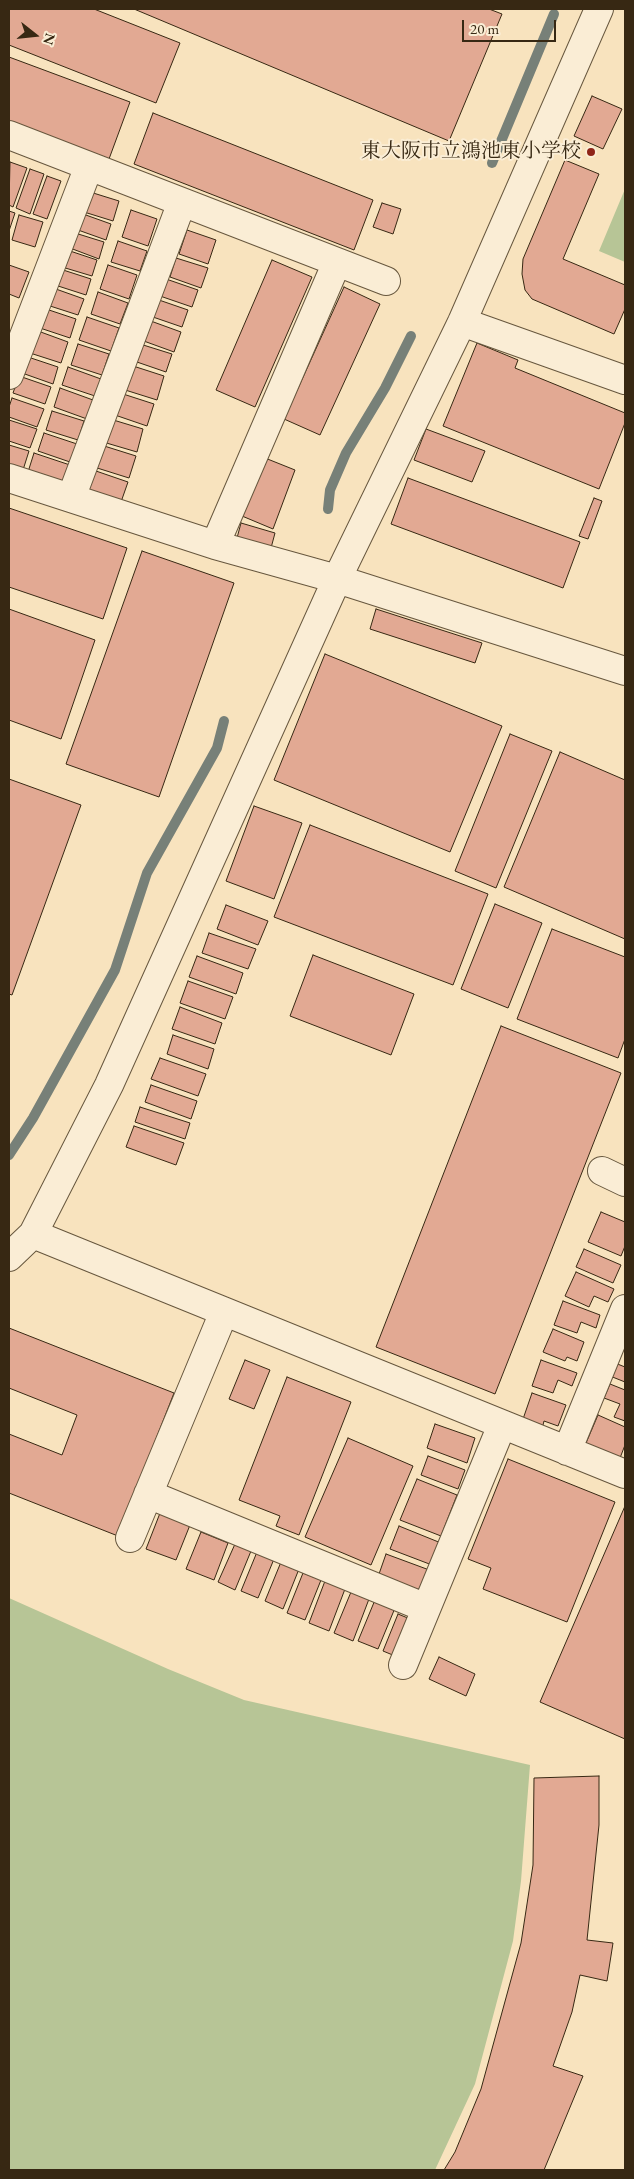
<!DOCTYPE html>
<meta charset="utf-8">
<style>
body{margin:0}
#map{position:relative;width:634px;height:2179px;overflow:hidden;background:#f8e3be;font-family:"EB Garamond",serif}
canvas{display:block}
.frame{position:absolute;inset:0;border:10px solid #372813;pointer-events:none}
.north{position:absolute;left:10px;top:10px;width:50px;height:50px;-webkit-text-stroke:4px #faedd5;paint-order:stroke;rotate:106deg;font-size:14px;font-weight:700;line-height:20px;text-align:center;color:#372813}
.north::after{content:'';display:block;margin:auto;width:18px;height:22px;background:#372813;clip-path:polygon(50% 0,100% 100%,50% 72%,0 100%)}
.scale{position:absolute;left:462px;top:20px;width:94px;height:22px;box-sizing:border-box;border:2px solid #372813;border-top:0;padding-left:6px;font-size:15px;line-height:18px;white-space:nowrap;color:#372813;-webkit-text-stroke:4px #faedd5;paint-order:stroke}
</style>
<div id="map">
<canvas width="634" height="2179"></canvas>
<div class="frame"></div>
<div class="north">N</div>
<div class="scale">20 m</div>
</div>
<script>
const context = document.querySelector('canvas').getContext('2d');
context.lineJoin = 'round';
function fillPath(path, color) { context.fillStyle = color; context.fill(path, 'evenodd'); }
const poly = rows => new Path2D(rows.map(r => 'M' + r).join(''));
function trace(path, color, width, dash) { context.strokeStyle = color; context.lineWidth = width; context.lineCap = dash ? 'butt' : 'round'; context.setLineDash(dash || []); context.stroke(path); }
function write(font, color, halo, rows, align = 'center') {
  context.font = font + ' "EB Garamond","Noto Serif JP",serif'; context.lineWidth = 4; context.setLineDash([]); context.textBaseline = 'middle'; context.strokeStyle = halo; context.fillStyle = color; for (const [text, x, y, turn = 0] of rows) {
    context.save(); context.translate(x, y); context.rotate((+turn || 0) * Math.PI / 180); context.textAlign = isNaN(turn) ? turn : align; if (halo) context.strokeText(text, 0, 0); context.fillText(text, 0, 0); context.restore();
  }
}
fillPath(poly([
 [625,189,625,262,599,251],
 [9,1598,168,1669,244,1700,530,1765,521,1881,513,1941,475,2084,435,2170,9,2170]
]), '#b7c596');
trace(poly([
 [492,163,554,14],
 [328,509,330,490,346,453,385,388,411,336],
 [9,1155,33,1118,115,970,147,873,217,748,224,721]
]), '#778078', 10);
const building = poly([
 [9,9,94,9,180,43,156,103,9,45,9,9],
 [134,9,489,9,502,14,449,141,134,9],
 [9,57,130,102,109,159,9,122,9,57],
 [592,96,622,109,603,149,574,136,592,96],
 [153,113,373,200,354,250,134,164,153,113],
 [565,160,599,174,563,259,625,285,625,309,614,334,532,299,525,290,522,274,523,259,565,160],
 [10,162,27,168,13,207,9,205,10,162],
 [30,169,44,174,30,214,16,208,30,169],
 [47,176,61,181,47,219,33,214,47,176],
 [90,192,119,201,113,221,84,212,90,192],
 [382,203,401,209,393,234,373,227,382,203],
 [131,210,157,219,148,246,122,237,131,210],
 [9,211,15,213,9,231,9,211],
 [83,214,111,224,106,240,78,230,83,214],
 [19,215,43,222,35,247,12,240,19,215],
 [187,230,216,240,208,264,179,254,187,230],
 [75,233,104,242,99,259,70,248,75,233],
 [118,241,147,251,140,271,111,262,118,241],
 [67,250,97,260,92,276,62,267,67,250],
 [176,258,208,268,201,288,170,277,176,258],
 [272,260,312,277,255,407,216,390,272,260],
 [9,265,29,272,19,298,9,294,9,265],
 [108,265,137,275,129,299,100,289,108,265],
 [60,269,91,279,86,295,55,285,60,269],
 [166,279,198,290,192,307,160,296,166,279],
 [344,287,380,304,320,435,284,419,344,287],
 [53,288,84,299,78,315,47,305,53,288],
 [98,292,128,303,120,324,91,314,98,292],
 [156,299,188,310,182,327,150,316,156,299],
 [46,309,76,319,70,338,40,328,46,309],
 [87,317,119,328,111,351,79,340,87,317],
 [148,320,181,332,174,352,141,340,148,320],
 [38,331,68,342,61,363,30,353,38,331],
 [477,343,518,360,515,368,625,413,625,423,599,489,443,426,477,343],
 [78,344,109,354,102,375,71,365,78,344],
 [140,344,172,354,166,372,134,361,140,344],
 [28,357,58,367,53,384,22,373,28,357],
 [130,365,164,376,157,400,122,389,130,365],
 [68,367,101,379,95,396,62,385,68,367],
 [19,376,51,387,45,404,13,393,19,376],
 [60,388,93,400,87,419,54,407,60,388],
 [120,393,154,404,147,426,112,414,120,393],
 [12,398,44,409,37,427,9,417,9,407,12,398],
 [52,411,84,421,78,440,46,430,52,411],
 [110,419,143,429,137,452,103,442,110,419],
 [9,420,37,429,30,448,9,441,9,420],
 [426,429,485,451,472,482,414,460,426,429],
 [44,433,77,444,70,462,38,451,44,433],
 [9,445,29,451,23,470,9,465,9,445],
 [101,445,136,456,129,478,94,467,101,445],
 [34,453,70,465,63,484,28,472,34,453],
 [265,458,295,470,273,529,242,516,265,458],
 [93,470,128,482,121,502,86,490,93,470],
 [408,478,580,542,563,588,391,524,408,478],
 [594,498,602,501,588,539,579,536,594,498],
 [9,508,127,548,103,619,9,587,9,508],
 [241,523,275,533,271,548,237,538,241,523],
 [142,551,234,583,159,797,66,764,142,551],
 [9,609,95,640,61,739,9,720,9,609],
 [376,609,482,643,475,663,370,629,376,609],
 [325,654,502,726,450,852,274,780,325,654],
 [510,734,552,751,496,888,455,871,510,734],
 [560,752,625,780,625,939,504,887,560,752],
 [9,779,81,805,12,995,9,994,9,779],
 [254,806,302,823,274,899,226,881,254,806],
 [310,825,488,894,453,985,274,917,310,825],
 [495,904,542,923,508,1008,461,989,495,904],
 [226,905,268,921,258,945,217,929,226,905],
 [552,929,625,957,625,1039,618,1058,517,1019,552,929],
 [209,933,256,949,248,969,202,953,209,933],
 [313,955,414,994,391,1055,290,1016,313,955],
 [197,956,243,973,236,994,189,977,197,956],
 [188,981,233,997,225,1019,180,1003,188,981],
 [180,1007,222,1023,215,1044,172,1029,180,1007],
 [501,1026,621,1073,495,1394,376,1347,501,1026],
 [173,1035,214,1049,208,1069,167,1054,173,1035],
 [160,1058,206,1074,198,1096,151,1079,160,1058],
 [151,1085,197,1101,191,1119,145,1102,151,1085],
 [140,1107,190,1123,185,1139,135,1122,140,1107],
 [134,1126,184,1143,176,1165,126,1147,134,1126],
 [601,1212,625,1222,625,1246,621,1256,588,1242,601,1212],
 [584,1249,621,1265,613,1283,576,1267,584,1249],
 [576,1272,614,1289,608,1302,594,1296,589,1307,565,1296,576,1272],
 [563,1301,600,1315,596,1328,581,1322,577,1333,554,1325,563,1301],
 [9,1328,174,1393,118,1536,9,1493,9,1434,62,1455,77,1415,9,1388,9,1328],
 [553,1329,584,1342,577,1361,567,1357,565,1361,543,1352,553,1329],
 [245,1360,270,1370,254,1409,229,1399,245,1360],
 [541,1360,577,1373,572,1386,558,1380,553,1393,532,1386,541,1360],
 [615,1363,625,1367,625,1382,610,1376,615,1363],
 [287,1377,351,1402,299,1535,276,1526,280,1516,239,1500,287,1377],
 [610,1384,625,1390,625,1421,614,1417,620,1404,604,1398,610,1384],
 [532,1393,566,1405,558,1426,544,1421,542,1429,522,1422,532,1393],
 [598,1415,625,1427,625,1445,620,1458,586,1443,598,1415],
 [435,1424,475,1438,467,1463,427,1448,435,1424],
 [348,1438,413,1466,371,1565,305,1537,348,1438],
 [428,1456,465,1470,458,1489,421,1475,428,1456],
 [508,1459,615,1502,567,1622,483,1589,491,1568,468,1559,508,1459],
 [417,1479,457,1495,441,1536,400,1520,417,1479],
 [625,1506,625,1739,540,1702,625,1506],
 [162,1508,192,1520,176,1560,146,1549,162,1508],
 [399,1526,441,1543,432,1565,390,1549,399,1526],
 [201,1532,228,1543,214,1580,186,1569,201,1532],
 [235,1544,251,1551,235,1590,218,1582,235,1544],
 [257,1552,274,1559,258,1598,241,1591,257,1552],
 [386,1554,432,1571,424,1592,379,1574,386,1554],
 [281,1562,299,1569,283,1609,265,1601,281,1562],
 [303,1573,321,1580,305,1620,287,1613,303,1573],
 [325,1581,345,1589,329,1631,309,1623,325,1581],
 [351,1592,369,1599,353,1641,334,1633,351,1592],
 [375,1600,395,1608,378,1649,358,1641,375,1600],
 [398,1614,415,1621,400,1658,383,1651,398,1614],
 [439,1657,475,1674,466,1696,429,1679,439,1657],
 [599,1776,599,1825,587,1940,613,1943,607,1981,580,1975,572,2012,553,2066,583,2076,544,2170,444,2170,455,2152,481,2089,521,1943,533,1865,534,1778,599,1776]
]);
fillPath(building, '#e2a993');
trace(building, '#372813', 1);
const minor = poly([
 [9,135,386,281],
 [462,322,625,380],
 [9,375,89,166],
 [9,478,215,545,337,579,625,671],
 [71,498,182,202],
 [215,545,337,262],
 [602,1171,625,1182],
 [33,1234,625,1474],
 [9,1257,33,1234,109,1085,337,579,462,322,599,9],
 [567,1451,625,1309],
 [148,1494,426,1608],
 [130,1538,224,1312],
 [403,1665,502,1425]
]);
trace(minor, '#67573e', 30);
trace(minor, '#faedd5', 28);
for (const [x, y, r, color] of [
 [591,152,5,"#8f2418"]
]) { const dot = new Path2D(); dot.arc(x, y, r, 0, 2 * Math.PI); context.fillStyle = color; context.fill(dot); trace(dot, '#faedd5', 2); }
write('20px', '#372813', '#faedd5', [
 ["東大阪市立鴻池東小学校",581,152]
], 'right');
</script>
